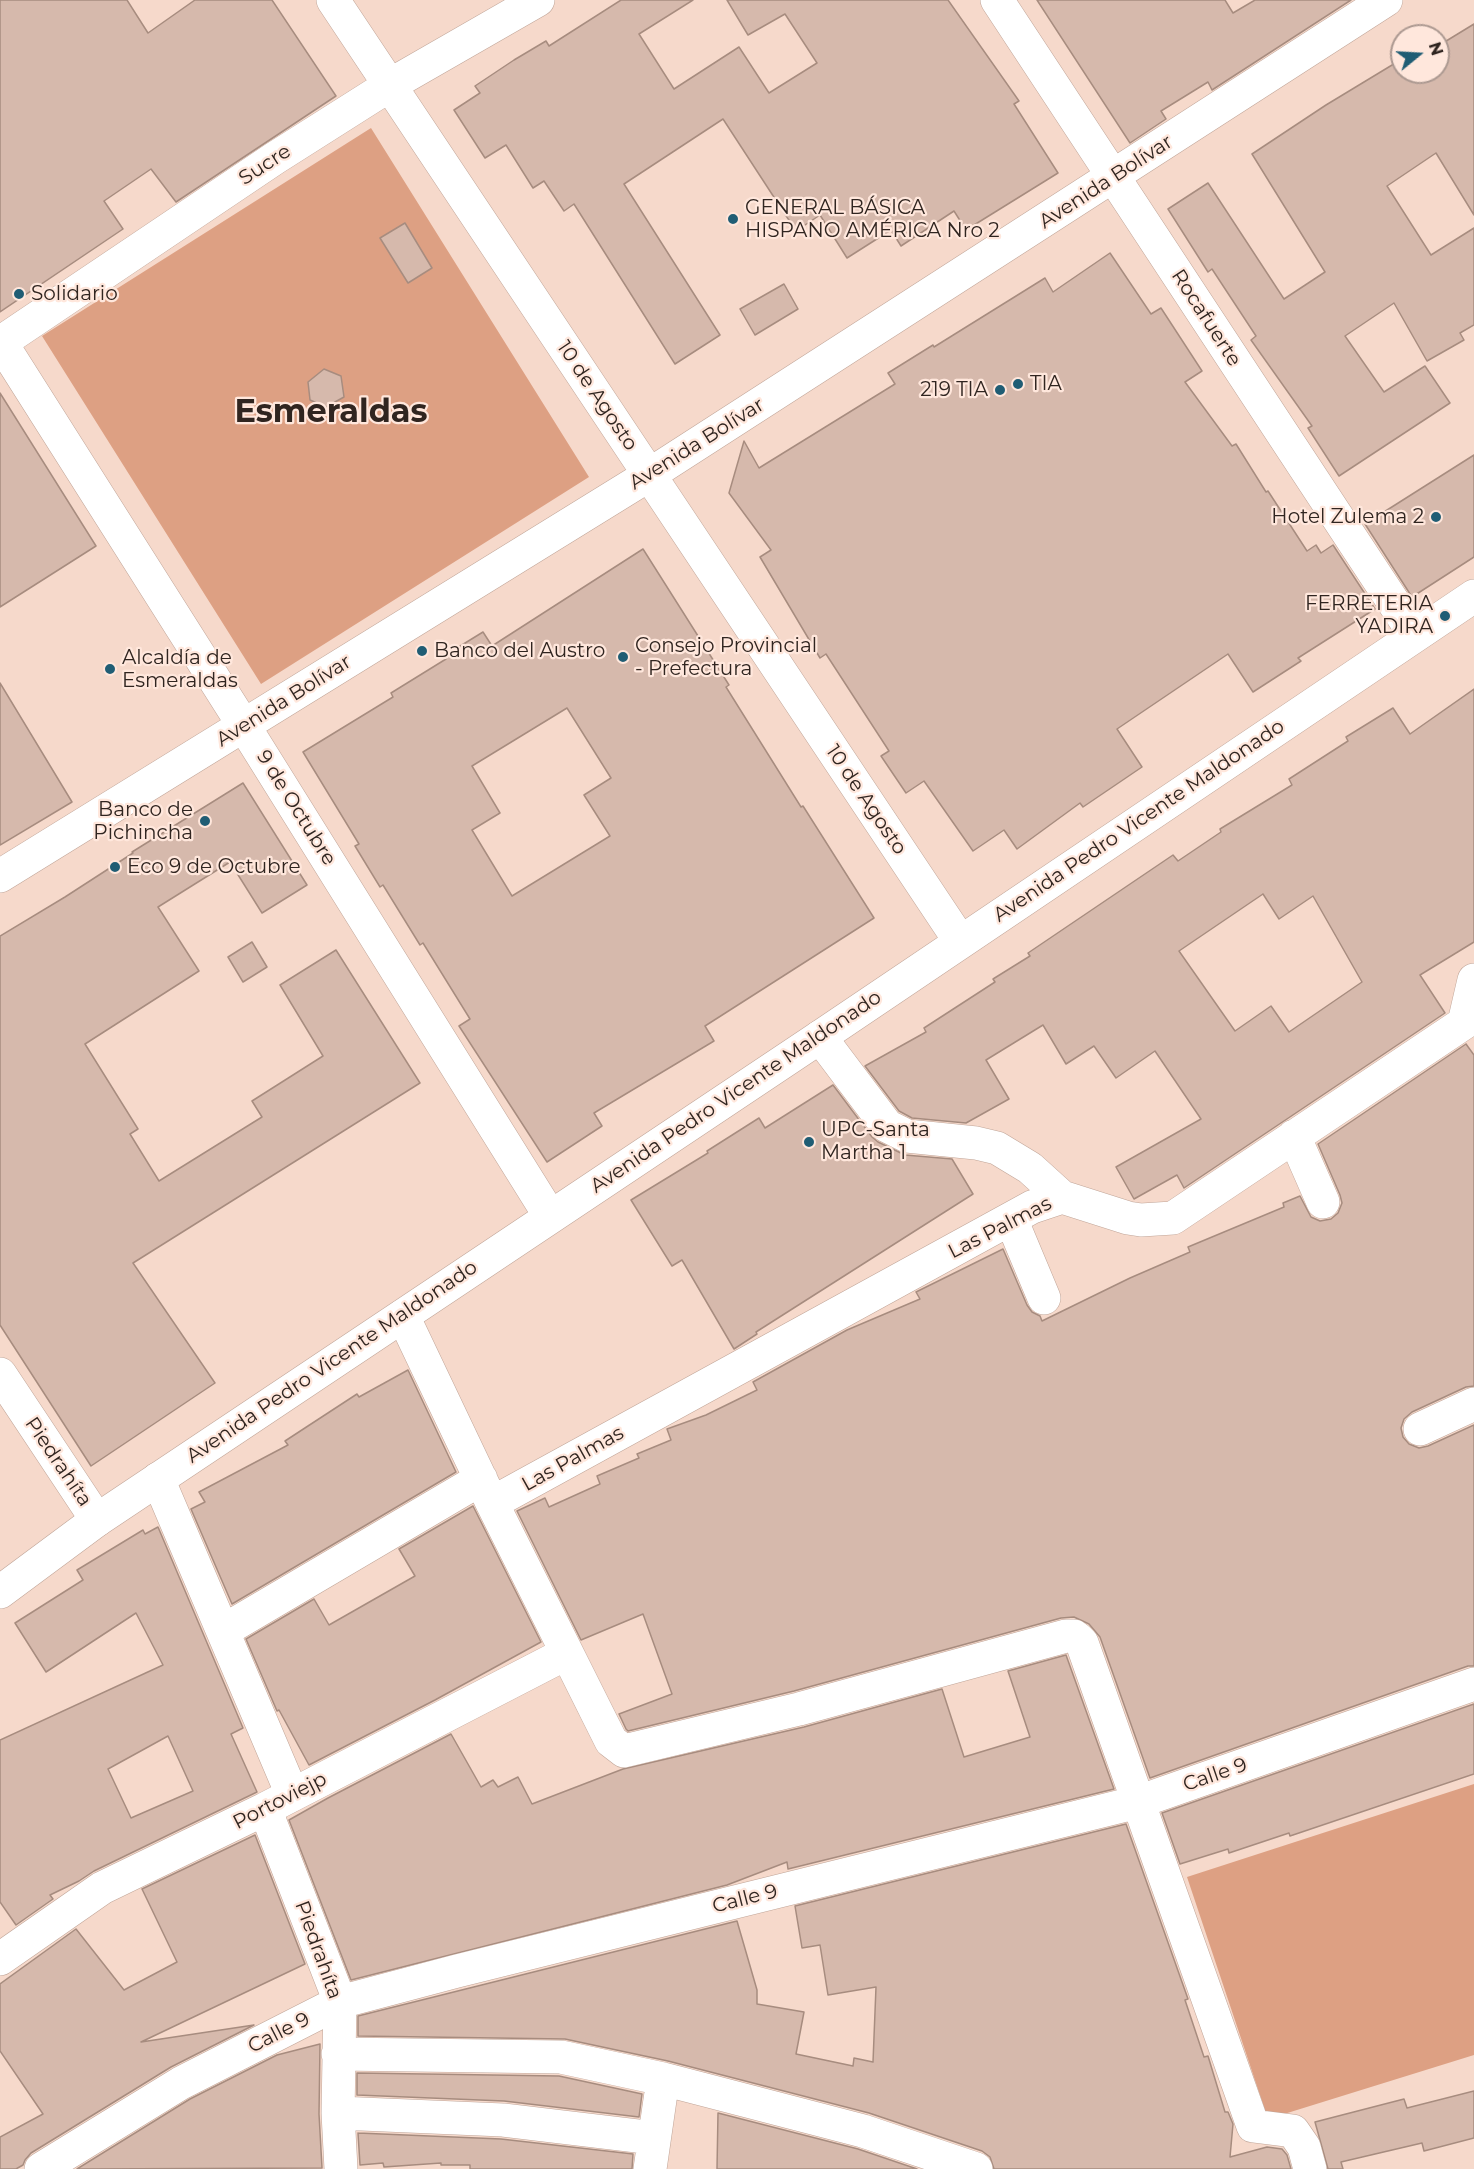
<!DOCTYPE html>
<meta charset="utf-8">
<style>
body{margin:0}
#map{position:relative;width:1474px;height:2169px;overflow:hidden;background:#f6d9cb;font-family:Montserrat,sans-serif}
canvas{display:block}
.north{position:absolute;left:1390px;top:24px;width:60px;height:60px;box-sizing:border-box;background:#ffe7dc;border:2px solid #ac9991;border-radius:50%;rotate:72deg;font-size:16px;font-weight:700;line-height:24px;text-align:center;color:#302520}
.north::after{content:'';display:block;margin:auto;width:21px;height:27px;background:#205d74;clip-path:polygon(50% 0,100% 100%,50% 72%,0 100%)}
</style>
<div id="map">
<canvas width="1474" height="2169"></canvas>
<div class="north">N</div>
</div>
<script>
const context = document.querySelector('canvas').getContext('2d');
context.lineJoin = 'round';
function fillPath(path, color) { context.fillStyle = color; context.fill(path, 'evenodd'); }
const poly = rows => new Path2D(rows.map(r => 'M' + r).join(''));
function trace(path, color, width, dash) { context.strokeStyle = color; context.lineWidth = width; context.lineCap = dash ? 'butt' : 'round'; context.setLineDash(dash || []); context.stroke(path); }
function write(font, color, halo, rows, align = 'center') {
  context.font = font + ' Montserrat,sans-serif'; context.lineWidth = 4.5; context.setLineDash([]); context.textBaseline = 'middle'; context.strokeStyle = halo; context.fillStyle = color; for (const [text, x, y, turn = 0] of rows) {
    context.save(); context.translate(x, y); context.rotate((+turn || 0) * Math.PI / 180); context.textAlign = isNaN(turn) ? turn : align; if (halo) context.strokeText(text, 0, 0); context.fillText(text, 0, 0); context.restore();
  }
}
fillPath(poly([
 [371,128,589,477,261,684,42,336],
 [1474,1784,1474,2055,1268,2119,1187,1877]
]), '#dda083');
const building = poly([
 [0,0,127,0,148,33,195,0,272,0,336,96,176,202,151,169,104,201,123,229,0,312,0,0],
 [621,0,693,0,639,34,674,89,739,47,769,93,817,63,785,14,748,35,727,0,948,0,1019,101,1014,104,1058,173,966,230,954,211,901,246,891,230,847,258,820,215,796,231,723,119,624,184,720,335,675,364,574,204,564,211,544,181,533,188,506,145,485,158,454,110,480,93,475,86,514,60,546,41,549,46,621,0],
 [1037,0,1225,0,1233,13,1255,0,1351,0,1212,90,1208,82,1161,111,1166,119,1130,143,1037,0],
 [1474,24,1474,215,1436,153,1387,186,1431,255,1474,228,1474,325,1460,333,1464,340,1427,361,1394,303,1345,336,1384,392,1425,366,1450,403,1339,476,1308,428,1312,426,1251,340,1256,336,1212,269,1208,272,1168,209,1208,183,1284,299,1325,272,1252,154,1326,105,1402,59,1402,72,1438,72,1438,46,1474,24],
 [405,223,432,268,408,283,380,238,405,223],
 [1110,253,1151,314,1161,308,1202,371,1185,382,1232,446,1236,444,1266,492,1268,491,1307,551,1316,545,1321,553,1333,545,1375,609,1298,658,1301,661,1253,692,1228,654,1117,729,1142,767,1083,807,1080,803,1017,849,1004,830,973,851,924,781,906,793,881,756,889,751,826,654,820,658,760,557,771,550,729,493,744,441,759,468,895,384,888,373,933,345,934,347,1045,278,1053,292,1110,253],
 [784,284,798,309,755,335,740,309,784,284],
 [324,369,341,376,344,397,326,407,310,400,308,382,324,369],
 [0,393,96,546,0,607,0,393],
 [1474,455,1474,557,1412,597,1365,524,1474,455],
 [643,549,729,685,726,687,801,807,803,806,874,918,705,1026,714,1041,594,1113,602,1126,547,1162,459,1026,470,1019,423,943,420,945,383,885,380,887,355,846,359,844,303,752,393,697,391,693,446,659,444,656,483,632,492,646,643,549],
 [567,708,611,778,584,795,610,836,512,896,472,830,500,813,472,766,567,708],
 [0,683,72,802,0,845,0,683],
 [1474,689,1474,942,1420,975,1445,1013,1184,1188,1177,1175,1134,1199,1116,1167,1201,1119,1155,1051,1116,1078,1094,1046,1066,1064,1043,1025,986,1060,1009,1099,966,1123,912,1118,899,1111,865,1066,926,1032,924,1028,995,982,993,979,1030,956,1028,953,1173,855,1178,861,1221,832,1220,829,1292,785,1289,779,1348,741,1346,737,1393,708,1410,734,1474,689],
 [1263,894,1279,919,1313,896,1362,982,1289,1032,1271,1006,1235,1031,1179,951,1263,894],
 [243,783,307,885,262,913,230,862,158,907,199,971,85,1044,138,1129,130,1134,159,1181,262,1117,252,1101,323,1056,280,985,336,950,420,1083,133,1263,215,1383,91,1466,0,1325,0,936,65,897,133,853,132,852,243,783],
 [252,942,267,967,243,982,228,957,252,942],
 [1466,1044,1474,1055,1474,1386,1466,1387,1412,1412,1404,1419,1401,1428,1403,1437,1409,1444,1419,1448,1428,1446,1474,1425,1474,1666,1468,1666,1150,1778,1100,1637,1089,1624,1074,1617,1061,1618,794,1691,628,1731,626,1729,619,1714,672,1694,643,1614,581,1640,517,1511,545,1498,549,1507,600,1484,597,1476,639,1458,637,1454,671,1440,667,1429,706,1415,757,1390,753,1382,847,1330,920,1299,916,1292,1003,1249,1027,1305,1032,1312,1040,1316,1042,1321,1130,1278,1190,1252,1188,1247,1284,1207,1283,1203,1300,1196,1311,1217,1320,1221,1331,1219,1338,1213,1342,1203,1340,1195,1318,1144,1466,1044],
 [833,1085,872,1137,878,1142,905,1155,952,1159,973,1194,756,1332,757,1334,734,1349,682,1260,672,1266,631,1200,708,1153,707,1151,759,1118,765,1128,833,1085],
 [408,1370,456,1472,232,1604,191,1509,205,1502,199,1492,288,1445,285,1441,357,1394,359,1397,408,1370],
 [473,1506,541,1642,435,1700,309,1765,279,1710,277,1711,246,1639,314,1599,329,1625,415,1576,399,1549,473,1506],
 [158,1527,243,1728,231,1734,257,1792,94,1871,79,1881,50,1895,53,1899,16,1925,0,1902,0,1740,163,1665,136,1613,46,1672,15,1623,83,1580,77,1570,143,1530,145,1534,158,1527],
 [168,1736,193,1791,131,1818,108,1769,168,1736],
 [1066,1655,1114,1789,788,1869,787,1862,727,1885,351,1980,289,1820,328,1798,451,1734,481,1787,493,1780,498,1787,518,1777,532,1804,623,1769,804,1727,942,1689,964,1757,1030,1737,1008,1671,1066,1655],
 [1474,1704,1474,1774,1290,1836,1289,1833,1229,1853,1228,1849,1180,1864,1162,1813,1474,1704],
 [1126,1824,1188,1999,1185,2000,1204,2057,1208,2056,1225,2112,1228,2112,1233,2124,1230,2157,1267,2147,1282,2149,1287,2155,1291,2169,994,2169,990,2157,982,2151,869,2113,668,2061,565,2039,358,2036,358,2016,737,1921,757,1990,757,2004,804,2012,796,2054,853,2066,854,2058,873,2062,876,1987,828,1995,820,1945,802,1948,795,1906,1126,1824],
 [255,1835,305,1964,141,2042,254,2025,171,2067,31,2153,25,2160,23,2165,16,2169,0,2169,0,2137,43,2114,0,2051,0,1984,76,1929,124,1990,177,1962,142,1889,255,1835],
 [320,2044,319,2114,322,2168,77,2169,190,2099,277,2055,320,2044],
 [357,2073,559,2076,642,2094,639,2117,504,2101,357,2095,357,2073],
 [1474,2091,1474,2138,1424,2151,1422,2143,1341,2162,1343,2169,1328,2169,1315,2122,1404,2099,1407,2108,1474,2091],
 [718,2113,858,2149,917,2169,717,2169,718,2113],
 [358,2133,501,2139,633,2154,632,2169,470,2169,470,2165,441,2165,441,2163,384,2167,383,2163,360,2165,358,2133]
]);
fillPath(building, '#d6b9ac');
trace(building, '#a78c7f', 1.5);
const street = poly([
 [333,0,960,941],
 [997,0,1415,635],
 [0,341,244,726,550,1216],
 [0,343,275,158,390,85,538,0],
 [0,876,649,475,1386,0],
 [820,1037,887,1126,907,1136,976,1143,997,1148,1030,1168,1062,1197],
 [1294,1136,1323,1202],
 [1011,1219,1044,1298],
 [403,1316,492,1503,611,1741,624,1751,799,1709,1066,1636,1074,1636,1078,1639,1082,1643,1253,2126,1293,2131,1304,2147,1310,2169],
 [0,1374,97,1520],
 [1420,1429,1474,1404],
 [158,1479,292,1794],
 [492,1503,1032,1207,1062,1197,1128,1218,1141,1220,1173,1218,1464,1023,1474,980],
 [223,1631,481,1479],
 [265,1809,340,2002,338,2113,341,2169],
 [0,1959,102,1888,265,1809,567,1653],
 [338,2054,561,2057,663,2079,863,2131,976,2169],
 [338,2113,503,2120,654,2138],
 [41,2169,181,2083,340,2002,457,1971,1138,1802,1474,1684],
 [650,2169,663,2079]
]);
const secondary = poly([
 [0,1592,97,1520,820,1037,1474,596]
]);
trace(street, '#c0a598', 34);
trace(secondary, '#c0a598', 34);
trace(street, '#fff', 33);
trace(secondary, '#fff', 33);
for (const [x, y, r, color] of [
 [733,219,6,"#205d74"],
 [19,294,6,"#205d74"],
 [1018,384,6,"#205d74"],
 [1000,390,6,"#205d74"],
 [1436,517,6,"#205d74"],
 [1445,616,6,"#205d74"],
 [422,651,6,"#205d74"],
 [623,657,6,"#205d74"],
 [110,669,6,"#205d74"],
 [205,821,6,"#205d74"],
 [115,867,6,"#205d74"],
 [809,1142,6,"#205d74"]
]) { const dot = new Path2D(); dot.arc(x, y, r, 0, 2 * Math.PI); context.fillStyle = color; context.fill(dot); trace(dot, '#ffe7dc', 2); }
write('20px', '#302520', '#ffe7dc', [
 ["Sucre",265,165,-33],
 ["Avenida Bolívar",1106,182,-33],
 ["Rocafuerte",1206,318,57],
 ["10 de Agosto",597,396,56],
 ["Avenida Bolívar",697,444,-32],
 ["Avenida Bolívar",284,701,-32],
 ["10 de Agosto",866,800,56],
 ["9 de Octubre",296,808,58],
 ["Avenida Pedro Vicente Maldonado",1139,821,-34],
 ["Avenida Pedro Vicente Maldonado",736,1092,-34],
 ["Las Palmas",1000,1228,-27],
 ["Avenida Pedro Vicente Maldonado",332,1362,-34],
 ["Las Palmas",573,1459,-29],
 ["Piedrahíta",58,1462,56],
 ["Calle 9",1215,1775,-19],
 ["Portoviejp",280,1801,-27],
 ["Calle 9",745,1899,-14],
 ["Piedrahíta",318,1950,70],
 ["Calle 9",279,2033,-27]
]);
write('20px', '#302520', '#ffe7dc', [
 ["GENERAL BÁSICA",745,208],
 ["HISPANO AMÉRICA Nro 2",745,231],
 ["Solidario",31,294],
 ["TIA",1030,384],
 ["219 TIA",988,390,"right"],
 ["Hotel Zulema 2",1424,517,"right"],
 ["FERRETERIA",1433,604,"right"],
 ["YADIRA",1433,627,"right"],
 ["Consejo Provincial",635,646],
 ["- Prefectura",635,669],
 ["Banco del Austro",434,651],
 ["Alcaldía de",122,658],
 ["Esmeraldas",122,681],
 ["Banco de",193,810,"right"],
 ["Pichincha",193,833,"right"],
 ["Eco 9 de Octubre",127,867],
 ["UPC-Santa",821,1130],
 ["Martha 1",821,1153]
], 'left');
write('bold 32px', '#302520', '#ffe7dc', [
 ["Esmeraldas",331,413]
]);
</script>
